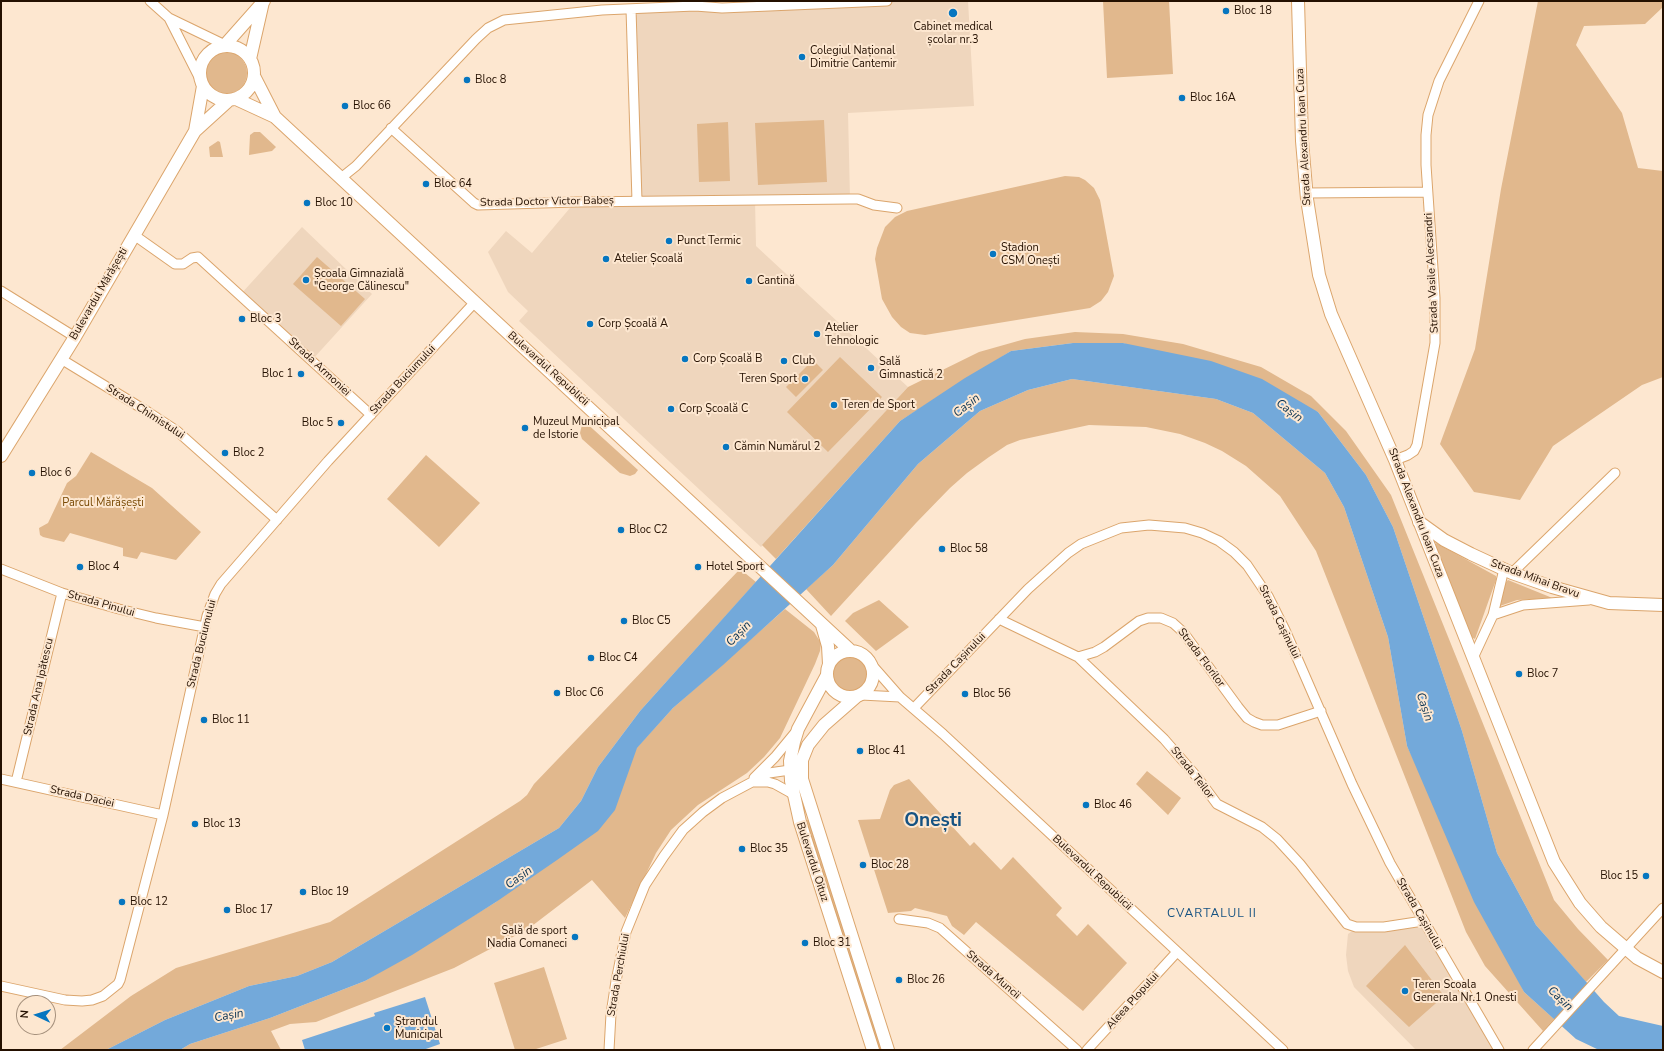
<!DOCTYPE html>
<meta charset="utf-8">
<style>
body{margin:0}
#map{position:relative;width:1664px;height:1051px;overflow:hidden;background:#fde7d0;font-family:"Nunito Sans",sans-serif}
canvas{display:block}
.frame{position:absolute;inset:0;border:2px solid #241000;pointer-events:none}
.north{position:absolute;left:16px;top:995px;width:40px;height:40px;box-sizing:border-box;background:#fde7d0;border:1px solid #a6917d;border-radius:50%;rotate:274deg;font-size:11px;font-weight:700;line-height:16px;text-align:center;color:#241000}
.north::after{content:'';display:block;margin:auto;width:14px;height:18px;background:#0676c0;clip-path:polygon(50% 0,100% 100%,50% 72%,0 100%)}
</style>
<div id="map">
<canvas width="1664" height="1051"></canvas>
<div class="frame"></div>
<div class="north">N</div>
</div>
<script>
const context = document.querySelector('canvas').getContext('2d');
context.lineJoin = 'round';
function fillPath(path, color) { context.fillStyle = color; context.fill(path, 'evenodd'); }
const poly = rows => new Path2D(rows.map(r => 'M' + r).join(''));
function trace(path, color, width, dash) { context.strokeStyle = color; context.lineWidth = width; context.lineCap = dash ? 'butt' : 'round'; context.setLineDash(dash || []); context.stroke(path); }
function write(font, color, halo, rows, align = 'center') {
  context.font = font + ' "Nunito Sans",sans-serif'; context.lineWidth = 4; context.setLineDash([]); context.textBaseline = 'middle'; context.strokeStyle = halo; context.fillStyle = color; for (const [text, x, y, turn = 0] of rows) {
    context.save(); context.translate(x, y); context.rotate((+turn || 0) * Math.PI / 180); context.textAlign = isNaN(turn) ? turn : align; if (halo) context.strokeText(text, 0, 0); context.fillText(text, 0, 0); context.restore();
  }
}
fillPath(poly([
 [887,1,968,1,974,106,848,113,850,198,755,200,756,246,908,387,761,547,519,321,528,311,508,292,488,252,506,231,532,253,575,202,637,201,631,9],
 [302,227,372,294,312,360,240,295],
 [1423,921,1500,1050,1416,1050,1354,987,1348,971,1346,955,1348,934,1358,927]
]), '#efd6bd');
fillPath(poly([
 [1103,1,1169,1,1173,74,1107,78],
 [1538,1,1663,1,1663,7,1645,24,1584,26,1576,45,1622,113,1638,168,1663,171,1663,377,1642,385,1553,446,1520,500,1474,492,1440,444,1475,349,1501,189],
 '205 73a21 21 0 1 1 42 0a21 21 0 1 1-42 0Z',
 [824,120,827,182,758,185,755,123],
 [728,122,730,181,699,182,697,124],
 [254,132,260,132,276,147,272,151,249,155,250,135],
 [218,141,220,142,223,157,210,157,209,147],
 [1065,176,1079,177,1085,180,1094,188,1100,200,1114,276,1108,292,1101,301,1090,308,925,335,910,333,901,327,892,317,882,299,875,259,877,248,885,227,895,217,907,211],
 [317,257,365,299,341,326,293,284],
 [1075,332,1123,334,1183,344,1261,367,1311,396,1346,431,1391,495,1554,900,1578,929,1608,960,1586,982,1536,925,1497,853,1462,731,1393,527,1366,475,1318,412,1123,343,1073,343,1011,351,900,421,776,559,762,545,908,387,979,352,1025,339],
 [840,357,882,397,828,452,787,412],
 [813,360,823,370,796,397,786,387],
 [1072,379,1216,399,1253,413,1325,473,1344,507,1388,637,1407,746,1524,992,1554,1019,1543,1031,1485,966,1466,932,1316,551,1280,496,1246,466,1222,451,1205,443,1180,434,1146,427,1089,425,1020,440,1007,445,989,457,967,473,950,488,916,523,831,616,806,589,833,565,918,464,980,411,1028,390],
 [583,420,638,470,635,474,630,476,620,473,582,439,580,433],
 [91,452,152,488,201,532,176,560,141,552,137,559,123,556,123,548,70,533,64,542,43,537,40,535,39,528,48,523,67,483,76,476],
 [426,455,480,503,439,547,387,499],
 [1436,543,1496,576,1496,580,1475,639,1471,637,1435,545],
 [740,569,756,582,640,711,598,767,581,801,559,828,332,962,297,976,249,986,165,1020,106,1050,60,1050,131,996,176,968,330,922,520,801,527,795,534,784],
 [1508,580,1550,597,1552,598,1517,600,1500,606,1505,583],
 [879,600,909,627,876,651,845,621,853,613],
 [785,609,814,632,821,643,820,651,815,664,780,738,764,757,747,773,698,805,671,830,656,853,625,918,592,880,528,929,454,968,316,1022,290,1024,271,1031,281,1050,180,1050,190,1044,270,1018,365,981,496,902,673,708],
 '827 674a23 23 0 1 1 46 0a23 23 0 1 1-46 0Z',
 [1147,771,1181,798,1168,815,1136,784],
 [909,779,970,846,974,842,1001,870,1013,857,1062,908,1056,915,1077,936,1088,924,1127,963,1083,1011,976,922,964,935,952,926,947,916,915,908,911,911,888,913,858,820,880,819,890,790,894,785],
 [814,818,888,1050,873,1050,800,822],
 [1405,945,1444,996,1409,1027,1366,986],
 [544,967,567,1039,533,1050,515,1050,494,983]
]), '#e1b88d');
fillPath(poly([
 [1073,343,1123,343,1211,361,1262,379,1318,412,1366,475,1393,527,1462,731,1497,853,1536,925,1604,1002,1619,1016,1663,1026,1663,1050,1599,1050,1576,1039,1524,992,1474,902,1407,746,1388,637,1344,507,1325,473,1253,413,1216,399,1072,379,1028,390,980,411,918,464,833,565,723,665,673,708,637,748,615,810,598,831,557,860,496,902,412,955,365,981,270,1018,190,1044,180,1050,106,1050,165,1020,249,986,297,976,332,962,559,828,581,801,598,767,640,711,900,421,965,378,1011,351],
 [425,997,440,1044,423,1050,305,1050,302,1040,375,1016,374,1013]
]), '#73a9da');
const minor = poly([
 [150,1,169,18,225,45],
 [631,9,637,201],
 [169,18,200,79],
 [391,128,474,203,478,205,575,202,850,199,858,199,874,205,897,208],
 [341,178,356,166,476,39,488,28,504,20,602,10,695,6,722,8,887,1],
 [1306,193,1427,192],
 [134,235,175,264,183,264,192,258,198,257,371,415],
 [1,291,75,337],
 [61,359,148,412,177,431,277,520],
 [1395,460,1408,455,1414,451,1417,445,1435,343,1435,298,1426,165,1426,135,1428,115,1439,81,1479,1],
 [1,569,62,593,119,609,156,618,205,627],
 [1512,573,1615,473],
 [1493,615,1504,569],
 [999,619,1078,657,1164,739,1197,777,1217,804,1262,827,1277,839,1300,864,1347,924,1356,927,1384,927,1423,921],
 [1078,657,1095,652,1104,647,1139,621,1148,618,1161,618,1173,623,1183,632,1238,707,1247,718,1254,722,1262,725,1278,725,1321,711],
 [1473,658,1493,615,1523,605,1589,600],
 [871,664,900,697,943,734,1283,1050],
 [861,695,900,697],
 [914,708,1028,589,1068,553,1081,544,1121,528,1149,525,1185,528,1202,533,1219,541,1234,552,1247,565,1268,596,1285,630,1352,784,1390,863,1499,1050],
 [754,778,775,757,794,734],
 [1,779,163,815],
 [16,782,62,593],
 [754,782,768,782,775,784,793,794],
 [899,919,928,923,940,928,1077,1050],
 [1,986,65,1000,82,1001,92,1000,103,996,118,984,120,980,163,815,207,616,215,594,221,584,328,461,475,302],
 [609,1050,611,1014,616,981,626,932,645,885,664,856,683,830,703,812,722,798,769,773,797,769],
 [1087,1050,1177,952],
 [1533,1050,1663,908]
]);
const major = poly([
 [1298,1,1302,141,1307,199,1319,275,1331,314,1395,460,1554,862,1580,903,1601,927,1637,958,1663,972],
 [225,45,264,1],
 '200 73a27 27 0 1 1 54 0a27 27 0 1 1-54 0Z',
 [250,59,263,2],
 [254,76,275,117],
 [236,99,275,117,851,651],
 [195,131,203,86],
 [1,456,75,337,195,131,228,101],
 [1419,522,1444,540,1471,554,1512,573,1552,587,1609,603,1663,605],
 [822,625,828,646,829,664],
 '827 674a23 23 0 1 1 46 0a23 23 0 1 1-46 0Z',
 [827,675,798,729,794,742,790,761,791,781,800,822,873,1050],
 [856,697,824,725,808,745,802,760,802,779,888,1050]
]);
trace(minor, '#dba56c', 11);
trace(major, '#dba56c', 14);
trace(minor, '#fff', 9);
trace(major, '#fff', 12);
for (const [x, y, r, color] of [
 [1226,11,4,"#0676c0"],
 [953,13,5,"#0676c0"],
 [802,57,4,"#0676c0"],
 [467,80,4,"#0676c0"],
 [1182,98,4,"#0676c0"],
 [345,106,4,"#0676c0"],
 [426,184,4,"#0676c0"],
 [307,203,4,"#0676c0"],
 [669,241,4,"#0676c0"],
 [993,254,4,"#0676c0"],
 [606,259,4,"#0676c0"],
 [306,280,4,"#0676c0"],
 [749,281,4,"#0676c0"],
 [242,319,4,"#0676c0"],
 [590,324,4,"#0676c0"],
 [817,334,4,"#0676c0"],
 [685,359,4,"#0676c0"],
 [784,361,4,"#0676c0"],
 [871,368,4,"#0676c0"],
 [301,374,4,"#0676c0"],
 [805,379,4,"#0676c0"],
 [834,405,4,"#0676c0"],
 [671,409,4,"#0676c0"],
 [341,423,4,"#0676c0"],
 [525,428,4,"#0676c0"],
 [726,447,4,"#0676c0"],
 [225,453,4,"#0676c0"],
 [32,473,4,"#0676c0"],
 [621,530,4,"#0676c0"],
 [942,549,4,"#0676c0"],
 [80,567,4,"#0676c0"],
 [698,567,4,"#0676c0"],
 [624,621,4,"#0676c0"],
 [591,658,4,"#0676c0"],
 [1519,674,4,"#0676c0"],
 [557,693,4,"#0676c0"],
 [965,694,4,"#0676c0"],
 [204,720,4,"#0676c0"],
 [860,751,4,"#0676c0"],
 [1086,805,4,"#0676c0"],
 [195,824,4,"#0676c0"],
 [742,849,4,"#0676c0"],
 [863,865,4,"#0676c0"],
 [1646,876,4,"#0676c0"],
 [303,892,4,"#0676c0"],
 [122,902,4,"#0676c0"],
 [227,910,4,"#0676c0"],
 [575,937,4,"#0676c0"],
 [805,943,4,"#0676c0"],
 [899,980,4,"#0676c0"],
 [1405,991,4,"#0676c0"],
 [387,1028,4,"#0676c0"]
]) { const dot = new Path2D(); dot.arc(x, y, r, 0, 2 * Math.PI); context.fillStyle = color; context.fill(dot); trace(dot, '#fde7d0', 1.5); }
write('11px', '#241000', '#fde7d0', [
 ["Bloc 18",1234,11],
 ["Cabinet medical",953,27,"center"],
 ["școlar nr.3",953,40,"center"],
 ["Colegiul Național",810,51],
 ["Dimitrie Cantemir",810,64],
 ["Bloc 8",475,80],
 ["Bloc 16A",1190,98],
 ["Bloc 66",353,106],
 ["Bloc 64",434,184],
 ["Bloc 10",315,203],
 ["Punct Termic",677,241],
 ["Stadion",1001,248],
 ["CSM Onești",1001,261],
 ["Atelier Școală",614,259],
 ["Școala Gimnazială",314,274],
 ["\"George Călinescu\"",314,287],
 ["Cantină",757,281],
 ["Bloc 3",250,319],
 ["Corp Școală A",598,324],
 ["Atelier",825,328],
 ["Tehnologic",825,341],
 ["Corp Școală B",693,359],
 ["Club",792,361],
 ["Sală",879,362],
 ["Gimnastică 2",879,375],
 ["Bloc 1",293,374,"right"],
 ["Teren Sport",797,379,"right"],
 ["Teren de Sport",842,405],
 ["Corp Școală C",679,409],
 ["Muzeul Municipal",533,422],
 ["de Istorie",533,435],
 ["Bloc 5",333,423,"right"],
 ["Cămin Numărul 2",734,447],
 ["Bloc 2",233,453],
 ["Bloc 6",40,473],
 ["Bloc C2",629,530],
 ["Bloc 58",950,549],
 ["Bloc 4",88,567],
 ["Hotel Sport",706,567],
 ["Bloc C5",632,621],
 ["Bloc C4",599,658],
 ["Bloc 7",1527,674],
 ["Bloc C6",565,693],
 ["Bloc 56",973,694],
 ["Bloc 11",212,720],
 ["Bloc 41",868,751],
 ["Bloc 46",1094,805],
 ["Bloc 13",203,824],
 ["Bloc 35",750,849],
 ["Bloc 28",871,865],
 ["Bloc 15",1638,876,"right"],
 ["Bloc 19",311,892],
 ["Bloc 12",130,902],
 ["Bloc 17",235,910],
 ["Sală de sport",567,931,"right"],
 ["Nadia Comaneci",567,944,"right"],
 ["Bloc 31",813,943],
 ["Bloc 26",907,980],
 ["Teren Scoala",1413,985],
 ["Generala Nr.1 Onesti",1413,998],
 ["Ștrandul",395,1022],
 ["Municipal",395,1035]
], 'left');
write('11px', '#241000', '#fde7d0', [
 ["Strada Alexandru Ioan Cuza",1304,137,-93],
 ["Strada Doctor Victor Babeș",547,202,-1],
 ["Strada Vasile Alecsandri",1432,273,-93],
 ["Bulevardul Mărășești",99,294,-60],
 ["Strada Armoniei",319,367,43],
 ["Bulevardul Republicii",548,369,42],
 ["Strada Buciumului",403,380,-47],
 ["Strada Chimistului",145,412,33],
 ["Strada Alexandru Ioan Cuza",1416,513,69],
 ["Strada Mihai Bravu",1535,579,20],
 ["Strada Pinului",101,604,16],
 ["Strada Cașinului",1279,622,64],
 ["Strada Buciumului",202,644,-76],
 ["Strada Florilor",1201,658,53],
 ["Strada Cașinului",956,664,-46],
 ["Strada Ana Ipătescu",39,687,-77],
 ["Strada Teilor",1192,773,52],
 ["Strada Daciei",82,797,13],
 ["Bulevardul Oituz",812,862,72],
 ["Bulevardul Republicii",1092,873,43],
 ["Strada Cașinului",1419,914,60],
 ["Strada Perchiului",619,975,-80],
 ["Strada Muncii",993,975,41],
 ["Aleea Plopului",1133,1001,-48]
]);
write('11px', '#784802', '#fde7d0', [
 ["Parcul Mărășești",103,503]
]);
write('italic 12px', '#093353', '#fde7d0', [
 ["Cașin",967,406,-38],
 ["Cașin",1289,411,37],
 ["Cașin",739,634,-46],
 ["Cașin",1424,707,71],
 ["Cașin",519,878,-36],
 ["Cașin",1560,999,43],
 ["Cașin",229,1016,-10]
]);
context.letterSpacing = '1px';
write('12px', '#155282', '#fde7d0', [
 ["CVARTALUL II",1212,914]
]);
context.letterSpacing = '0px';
write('bold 19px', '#155282', '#fde7d0', [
 ["Onești",933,821]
]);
</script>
